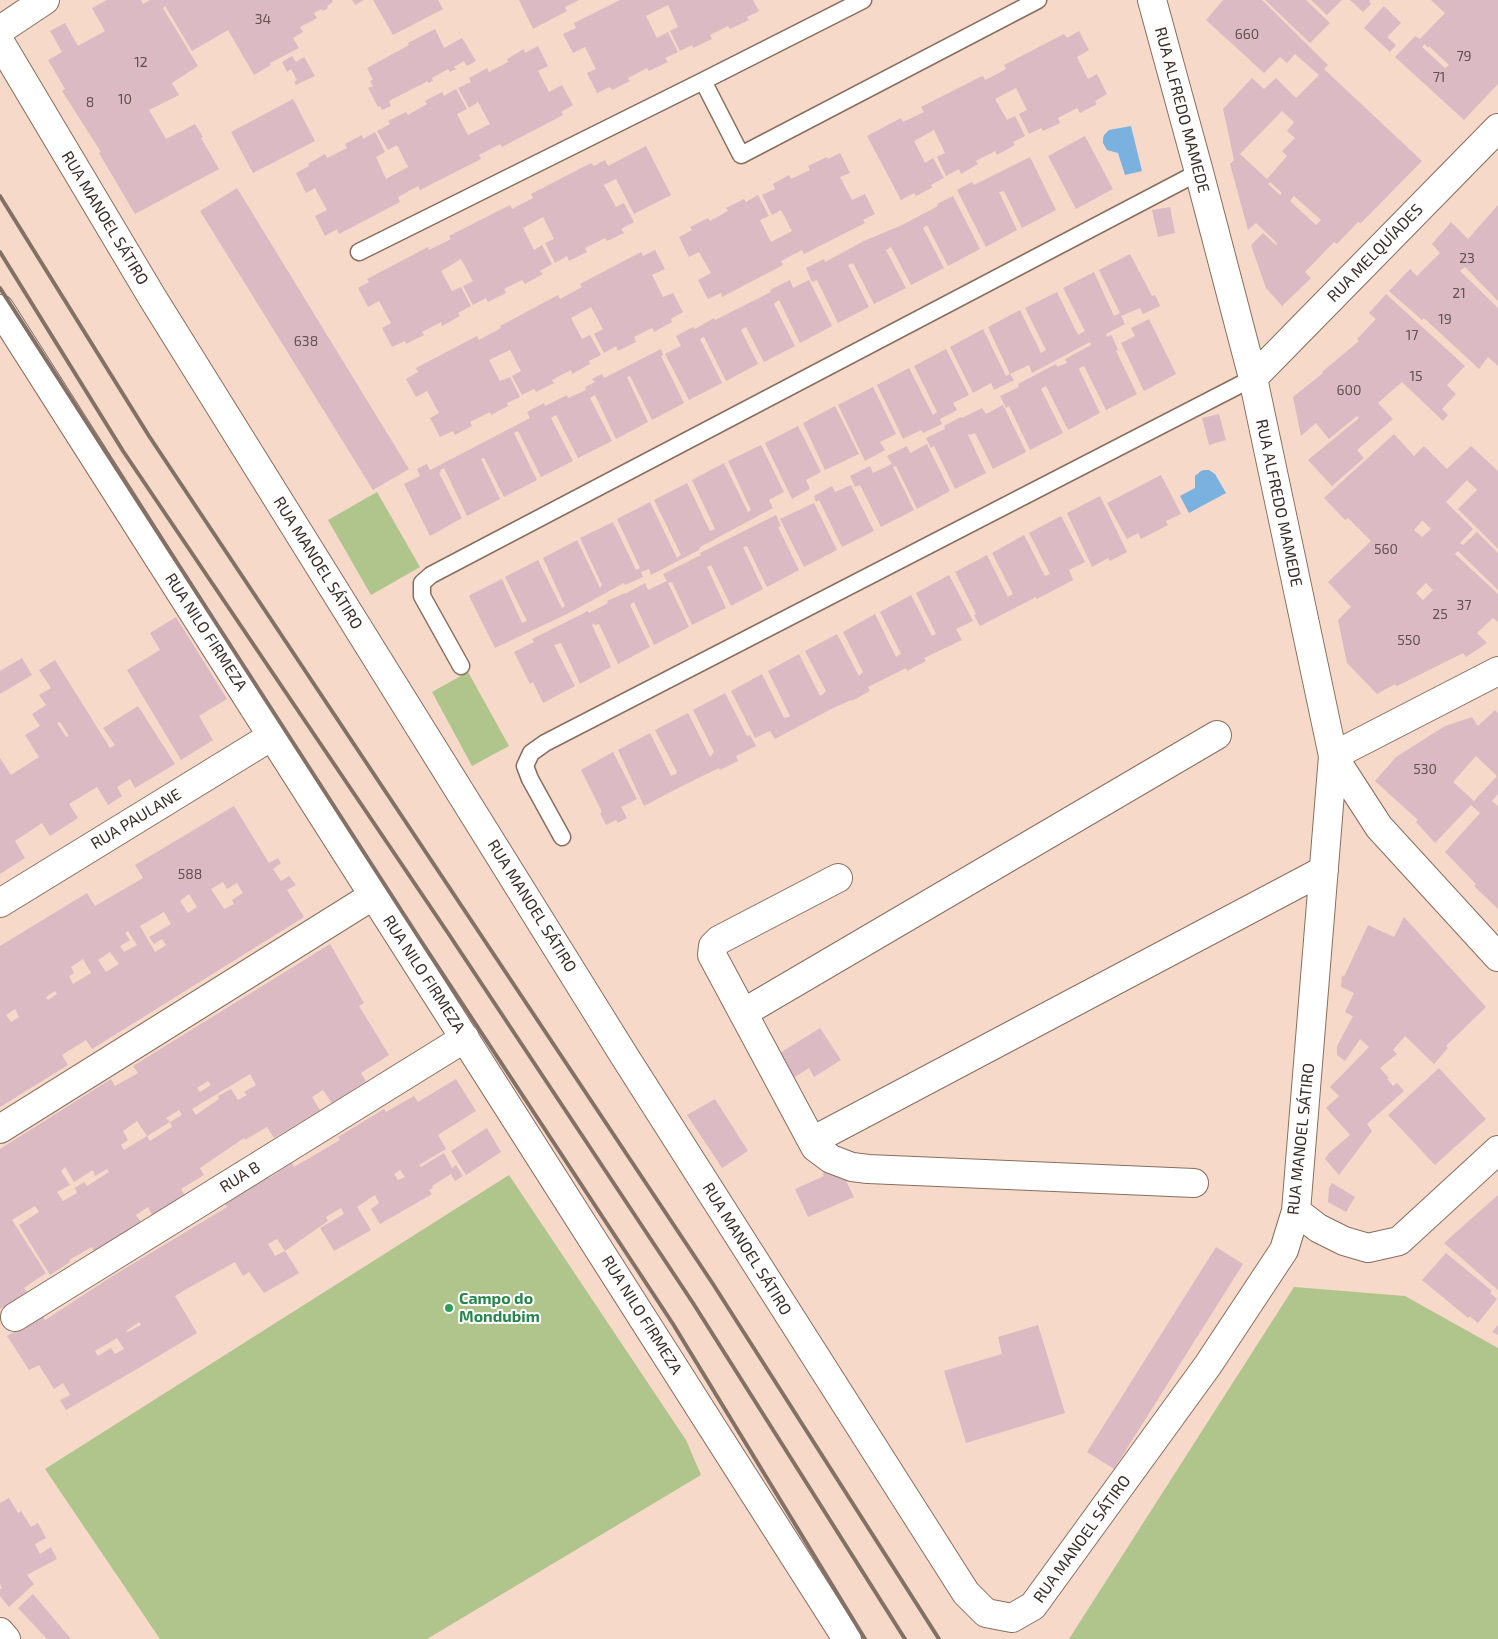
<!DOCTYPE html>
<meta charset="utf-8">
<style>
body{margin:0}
canvas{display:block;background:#f6d9c8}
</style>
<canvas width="1498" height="1639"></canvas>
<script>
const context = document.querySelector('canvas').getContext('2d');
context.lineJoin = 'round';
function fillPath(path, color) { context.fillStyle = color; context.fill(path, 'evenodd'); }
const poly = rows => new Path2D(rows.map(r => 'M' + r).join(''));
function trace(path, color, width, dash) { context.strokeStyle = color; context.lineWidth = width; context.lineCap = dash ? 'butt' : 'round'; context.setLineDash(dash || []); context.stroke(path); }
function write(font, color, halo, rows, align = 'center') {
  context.font = font + ' "Exo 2",sans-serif'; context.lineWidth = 4; context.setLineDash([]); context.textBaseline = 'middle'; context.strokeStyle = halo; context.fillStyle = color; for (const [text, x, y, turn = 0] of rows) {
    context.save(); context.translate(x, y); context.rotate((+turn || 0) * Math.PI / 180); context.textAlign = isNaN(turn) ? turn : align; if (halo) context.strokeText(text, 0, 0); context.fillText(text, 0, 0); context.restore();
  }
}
fillPath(poly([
 [377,492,420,567,371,595,328,520],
 [468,672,509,746,472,766,432,692],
 [509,1175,686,1440,701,1475,427,1639,160,1639,45,1469],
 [1294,1287,1405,1296,1498,1348,1498,1639,1069,1639]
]), '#afc58b');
fillPath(poly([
 [1131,126,1142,171,1125,175,1118,153,1107,150,1103,143,1103,139,1104,135,1109,130],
 [1204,470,1209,470,1215,474,1226,493,1189,513,1180,496,1195,488,1195,476,1201,471]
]), '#7bb1df');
fillPath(poly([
 [107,0,141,0,143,4,150,0,332,0,333,2,327,6,328,8,323,11,322,9,314,13,317,18,300,27,303,32,293,38,299,48,270,63,271,65,254,75,228,30,192,51,165,6,163,8,198,66,172,83,179,95,149,110,166,139,195,124,203,137,201,138,219,169,135,214,99,153,101,152,62,91,65,89,48,60,62,52,50,31,65,23,78,46,105,31,92,8],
 [352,0,364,0,355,5],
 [373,0,438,0,443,9,393,35],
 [519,0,579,0,565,7,567,11,533,29],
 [620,0,753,0,759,11,747,17,749,20,730,29,728,26,710,35,712,39,693,48,692,45,680,51,670,31,678,27,668,5,646,16,657,38,668,32,678,52,665,58,668,62,649,71,647,68,628,78,630,81,612,90,610,87,597,93,587,73,596,69,585,47,573,53,563,34,576,28,574,23],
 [1223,0,1262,0,1328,65,1324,69,1422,161,1361,223,1358,222,1337,244,1334,242,1305,272,1311,278,1282,306,1266,288,1251,245,1263,233,1276,245,1277,243,1256,223,1248,230,1230,164,1234,160,1223,109,1252,78,1264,89,1276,78,1296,98,1319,75,1295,54,1287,63,1280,57,1264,73,1206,20],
 [1282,111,1294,122,1287,131,1295,138,1282,151,1287,156,1267,179,1240,154],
 [1270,182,1282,193,1280,195,1268,184],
 [1294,196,1321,220,1316,225,1290,201],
 [1265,0,1306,0,1330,23,1310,43],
 [1311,0,1342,0,1327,15],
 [1350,0,1370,0,1369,1,1371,4,1363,12],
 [1431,0,1498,0,1498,84,1464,120,1395,57,1415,36,1420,39,1445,13],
 [1425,44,1428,48,1429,46,1449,65,1445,68,1422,47],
 [1384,6,1401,23,1387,37,1396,45,1390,52,1364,28],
 [435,29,444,48,462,38,476,61,467,66,464,61,454,67,456,69,450,72,448,69,432,78,433,81,428,83,428,81,389,101,391,106,382,110,380,106,378,107,368,88,373,86,370,81,373,80,367,68,409,45,408,43],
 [1079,31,1089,50,1077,57,1088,79,1097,74,1107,94,1095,101,1097,104,1080,113,1077,108,1058,118,1060,123,1043,131,1041,128,1029,134,1019,114,1027,110,1016,88,995,99,1007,120,1015,116,1025,136,1013,142,1015,145,997,155,995,151,976,161,978,164,961,174,959,169,946,176,937,157,945,153,934,130,914,141,925,163,933,158,944,178,931,185,933,187,916,196,914,193,901,200,867,136,901,118,903,122,924,112,921,107,980,77,983,76,985,80,995,75,1006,69,1004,65,1064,34,1067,38],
 [538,46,548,66,538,71,549,92,562,85,573,105,561,112,563,115,502,147,500,144,479,155,481,159,420,190,418,186,398,197,400,202,339,234,337,229,325,236,315,216,327,210,315,188,306,193,296,173,309,166,308,164,325,154,327,158,347,148,345,144,362,135,363,139,375,132,385,152,376,157,386,179,408,167,397,145,388,150,377,131,390,124,388,121,406,112,408,115,427,104,425,101,442,92,444,96,456,89,467,109,457,114,468,135,490,124,478,102,469,108,458,88,471,82,469,78,487,68,489,72,508,62,507,59,524,49,525,53],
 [292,56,296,62,304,57,315,76,296,85,294,82,297,80,291,69,287,72,282,62],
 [293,99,315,141,253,173,231,132],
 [1085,136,1113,189,1076,209,1048,156],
 [646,146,671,195,634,214,616,179,604,185,616,207,624,203,634,222,621,229,624,233,607,241,605,238,585,248,587,252,569,261,567,256,555,263,545,243,554,239,543,217,523,228,534,250,542,245,552,264,540,271,543,274,525,284,522,280,504,289,506,293,488,302,486,298,473,305,463,286,473,281,461,259,441,271,452,291,461,287,471,306,458,313,460,316,442,326,441,322,422,332,424,335,406,344,405,341,392,347,382,328,391,323,379,301,368,307,358,288,369,282,367,279,428,247,429,250,451,239,449,236,510,205,512,209,533,198,531,194,591,163,594,166,605,160,608,166],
 [840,153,850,173,840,177,852,200,865,194,875,214,863,220,865,223,804,254,802,250,781,261,783,265,722,297,721,293,708,299,698,280,711,273,699,252,689,257,679,237,692,230,690,227,708,218,710,221,728,211,726,208,744,199,746,202,758,195,769,216,760,220,771,242,792,231,781,210,772,215,762,195,775,189,773,184,789,175,791,179,810,170,808,166,827,157,828,159],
 [1030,157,1056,210,1022,228,1004,191,999,192,1017,230,986,247,957,190,972,182,974,185],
 [237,188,409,469,373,490,200,211],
 [953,196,980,249,948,266,927,225,923,228,944,268,911,285,891,247,886,250,906,288,874,304,853,263,848,265,869,307,838,323,817,280,812,282,806,268,824,259,825,262,864,241,902,225,938,206,937,204],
 [1498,205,1498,301,1465,267,1460,271,1498,308,1498,366,1488,357,1479,369,1424,318,1422,320,1389,291,1410,269,1417,276,1440,253,1432,244,1451,222,1468,239],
 [1170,207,1175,233,1158,237,1152,210],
 [655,250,665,269,652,275,663,297,673,293,683,312,671,319,672,322,654,332,652,328,634,337,636,342,618,351,616,346,604,353,594,334,603,329,591,307,571,318,582,339,590,335,601,355,589,361,590,364,572,374,571,370,552,380,554,383,536,392,534,389,522,395,512,376,521,371,510,350,489,360,500,381,510,377,520,397,507,403,508,406,491,415,490,412,470,422,472,426,455,435,453,431,440,437,430,418,439,413,427,391,416,397,406,379,418,372,416,368,477,336,479,340,501,328,500,326,558,295,560,299,582,287,580,284,641,252,643,256],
 [1130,254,1152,296,1155,295,1160,306,1143,314,1140,308,1121,316,1125,324,1106,334,1107,337,1111,335,1112,336,1118,350,1116,351,1137,394,1106,410,1084,366,1080,368,1079,369,1100,413,1068,430,1046,386,1041,389,1063,433,1030,450,1009,406,1006,408,1000,396,1019,387,1018,384,1056,364,1057,367,1067,363,1065,359,1091,345,1090,342,1032,373,1029,365,1010,374,1014,380,994,390,991,383,973,393,950,347,983,329,1006,376,1010,374,988,327,1020,310,1041,353,1046,350,1025,308,1057,292,1078,335,1085,331,1063,288,1094,272,1114,316,1120,313,1099,270],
 [790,280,793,288,809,280,832,326,800,343,779,300,776,302,774,304,795,346,764,362,746,327,741,330,758,364,726,381,704,337,700,339,722,383,689,400,665,354,681,346,676,336,693,327,695,329,714,318,715,320,771,292,770,290],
 [1386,294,1465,366,1447,385,1456,394,1442,409,1448,415,1443,421,1402,382,1378,403,1393,419,1357,450,1364,458,1332,486,1308,460,1359,418,1357,416,1329,439,1316,423,1301,436,1293,397,1323,373,1322,372,1359,341,1357,339,1376,319,1369,313],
 [1149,319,1176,374,1144,391,1121,343,1135,336,1131,328],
 [661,349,663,355,661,356,684,403,652,420,630,376,627,377,648,422,616,439,595,395,590,398,612,441,578,458,556,415,551,418,573,461,541,477,518,431,514,433,537,480,504,497,484,458,481,459,500,499,467,516,444,468,440,470,441,472,439,473,462,518,430,536,404,484,420,476,417,469,427,464,430,470,438,466,530,418,527,412,544,403,545,406,567,395,568,398,586,390,585,387,595,382,592,379,602,374,604,378],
 [946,349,969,395,953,403,957,410,940,419,942,424,923,433,921,430,903,439,877,385,909,368,933,415,937,412,914,366],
 [873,387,896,434,880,442,885,450,865,461,838,405],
 [1003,405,1026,452,993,469,975,433,970,435,969,434,968,435,986,473,955,489,934,446,931,448,926,438,945,429,944,426,961,417,962,418,982,408,986,414],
 [835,406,859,454,825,470,803,423],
 [1219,414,1226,440,1209,445,1202,418],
 [798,426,821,472,806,480,810,489,792,499,765,443],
 [1394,434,1414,456,1424,446,1447,469,1471,446,1498,471,1498,549,1458,509,1477,490,1467,480,1446,502,1473,529,1460,543,1463,545,1477,532,1498,553,1498,590,1458,551,1455,554,1498,594,1498,622,1493,618,1477,633,1487,643,1466,657,1463,653,1399,685,1396,686,1395,684,1377,694,1347,663,1338,620,1351,607,1328,582,1371,541,1348,518,1345,520,1324,498],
 [1422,521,1423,521,1431,529,1422,537,1414,530],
 [1426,583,1433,590,1423,600,1416,593],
 [927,444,950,491,917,509,896,466,893,467,914,510,881,527,860,485,855,487,850,476,870,466,873,473,892,464,887,456,907,446,910,453],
 [761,445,784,492,769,500,773,508,700,547,699,550,651,575,649,569,641,572,643,577,625,585,624,583,569,613,495,648,469,596,470,595,502,579,522,623,527,621,505,577,538,560,562,608,565,606,543,558,577,540,600,588,602,585,580,538,613,522,636,570,640,568,617,519,650,502,677,558,681,555,654,500,687,483,710,531,715,529,692,480,724,463,748,512,751,510,728,461],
 [1161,475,1181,514,1166,521,1168,525,1141,539,1138,533,1127,539,1107,503],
 [851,485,874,531,842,547,819,500,816,502,814,496,832,486,835,492],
 [1100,496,1127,552,1110,561,1108,558,1092,567,1067,513],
 [814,503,837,550,804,567,780,519],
 [776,515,781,526,778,527,799,570,767,587,747,546,743,547,763,589,731,606,711,565,707,567,726,608,692,625,672,582,668,583,689,627,654,645,634,602,630,605,650,647,618,664,599,624,594,625,594,623,592,625,611,667,580,684,561,643,554,645,575,686,543,703,533,682,530,684,514,652,534,642,532,639,588,611,589,613,608,603,607,601,625,593,625,594,645,583,648,590,667,581,663,574,701,555,700,553],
 [1061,516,1085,562,1069,570,1073,580,1037,599,1036,597,980,626,974,615,976,614,955,572,987,555,1008,597,1013,594,992,553,1024,535,1045,576,1050,574,1029,533],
 [949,575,973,621,956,629,962,640,924,658,926,661,907,671,906,668,868,687,870,691,852,701,851,700,831,709,775,739,770,731,755,738,731,691,762,674,784,718,788,717,790,716,768,671,799,654,820,696,823,694,826,691,805,651,837,634,859,676,863,672,843,632,875,614,896,657,899,655,901,654,880,612,911,595,932,636,936,634,916,593],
 [176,617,227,699,199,716,213,740,181,760,127,670,160,650,150,633],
 [22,658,32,675,0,694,0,671],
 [55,660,110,748,115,745,103,728,138,706,175,764,135,788,130,779,117,787,122,796,108,805,97,787,69,804,78,818,50,836,42,823,15,841,25,858,0,874,0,758,11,775,39,757,25,735,40,726,32,714,46,705,39,695,51,688,39,670],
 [60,722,69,736,66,737,57,723],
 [725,693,747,736,750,735,756,746,736,756,738,761,720,770,719,768,682,786,644,806,618,750,650,733,671,776,676,774,677,772,655,730,688,713,710,757,714,752,693,710],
 [1495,710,1498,713,1498,794,1492,801,1498,806,1498,909,1474,886,1476,884,1445,852,1480,813,1471,805,1435,843,1416,822,1418,820,1375,781,1396,757,1445,726,1472,717,1478,726],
 [1476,756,1497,776,1474,801,1453,782],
 [613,752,637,799,621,807,627,818,618,823,616,820,606,825,600,813,602,812,581,770],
 [234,806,269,863,278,858,281,863,273,869,281,881,289,876,296,885,287,890,304,917,92,1049,86,1040,62,1055,68,1065,0,1107,0,946,87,893,95,906,143,878,135,865],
 [223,882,227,889,237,883,243,893,232,900,234,904,224,909,211,889],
 [189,894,197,907,188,913,180,901],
 [164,912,171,924,149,937,154,944,162,939,166,945,155,952,140,926],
 [128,931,137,945,124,952,120,946,130,940,125,933],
 [110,952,119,964,106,972,98,960],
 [83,959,91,973,73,984,69,976,74,973,71,967],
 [55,991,57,994,48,1000,46,997],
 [15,1009,19,1017,11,1022,6,1015],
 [1404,917,1486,1007,1446,1046,1448,1048,1434,1064,1405,1036,1393,1050,1397,1054,1380,1068,1389,1078,1387,1079,1393,1086,1397,1083,1404,1091,1367,1124,1372,1131,1339,1175,1325,1159,1329,1153,1350,1135,1326,1108,1339,1096,1330,1087,1369,1047,1360,1039,1345,1061,1337,1055,1337,1046,1353,1016,1345,1012,1354,993,1341,987,1342,975,1344,977,1368,925,1394,937],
 [330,944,364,1003,359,1006,389,1055,361,1073,366,1081,332,1103,323,1090,312,1097,320,1110,274,1138,267,1127,245,1140,244,1138,200,1168,204,1175,181,1189,185,1195,152,1215,148,1207,136,1215,141,1222,94,1251,92,1247,69,1260,70,1262,50,1275,19,1225,39,1212,35,1206,12,1220,46,1273,24,1288,27,1292,0,1309,0,1149,111,1079,115,1086,138,1073,133,1066],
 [250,1074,256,1085,244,1092,247,1095,238,1100,231,1089,218,1096,219,1099,196,1115,192,1109],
 [208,1081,211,1085,200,1092,197,1088],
 [179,1110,182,1115,170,1122,172,1127,150,1141,147,1136,124,1150,121,1145,128,1140,123,1131,137,1121,147,1136,170,1122,166,1118],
 [65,1167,74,1182,93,1170,95,1176,107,1169,109,1172,87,1186,84,1182,75,1188,77,1193,63,1201,57,1192,70,1185,61,1171],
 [820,1028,841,1060,814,1077,809,1068,790,1080,775,1056],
 [1439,1068,1486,1119,1435,1165,1388,1115],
 [456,1079,476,1111,438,1135,446,1149,419,1165,421,1167,444,1153,452,1168,456,1165,463,1176,455,1181,451,1174,432,1186,433,1188,429,1190,432,1194,380,1224,371,1209,379,1203,375,1195,357,1207,371,1230,334,1251,320,1228,344,1214,341,1208,326,1217,328,1221,285,1251,277,1239,268,1244,275,1256,285,1251,299,1273,264,1293,249,1272,243,1276,235,1262,183,1291,175,1296,197,1333,137,1369,66,1410,60,1400,70,1395,63,1383,54,1389,39,1365,29,1370,7,1336,42,1315,45,1320,111,1277,227,1207,225,1204,269,1176,269,1178,292,1163,294,1167,340,1140,338,1137,384,1109,386,1112,414,1096,418,1102],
 [400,1170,405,1177,398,1180,394,1174],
 [139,1322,141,1325,128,1332,126,1331],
 [117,1338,124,1349,115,1354,111,1348,98,1356,95,1351],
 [715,1099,748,1151,722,1168,687,1115],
 [487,1128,501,1152,466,1175,451,1151],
 [839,1166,854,1197,808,1217,795,1189,824,1176,822,1174],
 [1332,1183,1355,1197,1346,1212,1328,1202,1329,1188],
 [1498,1195,1498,1290,1444,1243],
 [1216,1247,1243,1264,1114,1469,1087,1452],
 [1446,1253,1492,1291,1490,1293,1497,1299,1478,1323,1469,1316,1468,1318,1422,1280],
 [1038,1325,1065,1413,966,1443,944,1371,1002,1354,998,1337],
 [1498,1325,1498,1335,1492,1332],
 [9,1498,18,1513,21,1511,31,1527,38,1523,46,1538,35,1544,40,1554,51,1547,57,1559,27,1575,34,1584,9,1607,0,1596,0,1589,2,1588,0,1584,0,1503],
 [33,1594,71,1639,47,1639,18,1608]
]), '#dbbac4');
const service = poly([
 [703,81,863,0],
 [359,252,703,81,741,155,1038,0],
 [461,666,422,596,422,583,431,575,1199,172],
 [562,837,530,779,525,766,531,753,545,743,1253,378]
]);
const minor = poly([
 [1152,0,1199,172,1253,378,1333,756,1379,827,1498,957],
 [0,30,45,0],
 [0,42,152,297,625,1057,966,1593,986,1613,1012,1618,1033,1606,1208,1365,1284,1250,1296,1211,1333,756,1498,671],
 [0,309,847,1639],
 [1253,378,1498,128],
 [838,878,719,940,713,946,712,955,815,1147,831,1159,852,1167,868,1169,1194,1183],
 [0,903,272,736],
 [743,1013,1217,735],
 [0,1129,374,895],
 [812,1141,1324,870],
 [1296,1211,1318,1228,1344,1241,1368,1248,1399,1241,1498,1150],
 [15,1317,465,1038],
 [0,1632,6,1639]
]);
trace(service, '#886e5f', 19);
trace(minor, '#886e5f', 30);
trace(service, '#fff', 16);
trace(minor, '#fff', 28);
trace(poly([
 [0,196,149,436,713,1284,939,1639],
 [0,252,123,451,448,933,693,1303,905,1639],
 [0,288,421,941,673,1324,865,1639]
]), '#837166', 4);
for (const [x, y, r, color] of [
 [449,1308,5,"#2e9e5b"]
]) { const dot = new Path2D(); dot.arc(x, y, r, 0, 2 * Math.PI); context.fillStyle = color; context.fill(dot); trace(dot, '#fff', 2); }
write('14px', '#61504e', null, [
 ["34",263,19],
 ["660",1247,34],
 ["79",1464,56],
 ["12",141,62],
 ["71",1439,77],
 ["10",125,99],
 ["8",90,102],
 ["23",1467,258],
 ["21",1459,293],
 ["19",1445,319],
 ["17",1412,335],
 ["638",306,341],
 ["15",1416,376],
 ["600",1349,390],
 ["560",1386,549],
 ["37",1464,605],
 ["25",1440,614],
 ["550",1409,640],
 ["530",1425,769],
 ["588",190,874]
]);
write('16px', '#382c26', '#fff', [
 ["RUA ALFREDO MAMEDE",1182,110,75],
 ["RUA MANOEL SÁTIRO",105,218,59],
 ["RUA MELQUÍADES",1375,253,-46],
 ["RUA ALFREDO MAMEDE",1279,503,78],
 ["RUA MANOEL SÁTIRO",318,563,58],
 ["RUA NILO FIRMEZA",206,632,57],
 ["RUA PAULANE",136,819,-31],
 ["RUA MANOEL SÁTIRO",532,906,58],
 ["RUA NILO FIRMEZA",424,974,57],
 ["RUA MANOEL SÁTIRO",1301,1139,-84],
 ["RUA B",240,1177,-32],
 ["RUA MANOEL SÁTIRO",747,1249,58],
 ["RUA NILO FIRMEZA",642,1315,58],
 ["RUA MANOEL SÁTIRO",1082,1539,-54]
]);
write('bold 16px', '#27864d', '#fff', [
 ["Campo do",459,1299],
 ["Mondubim",459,1317]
], 'left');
</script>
